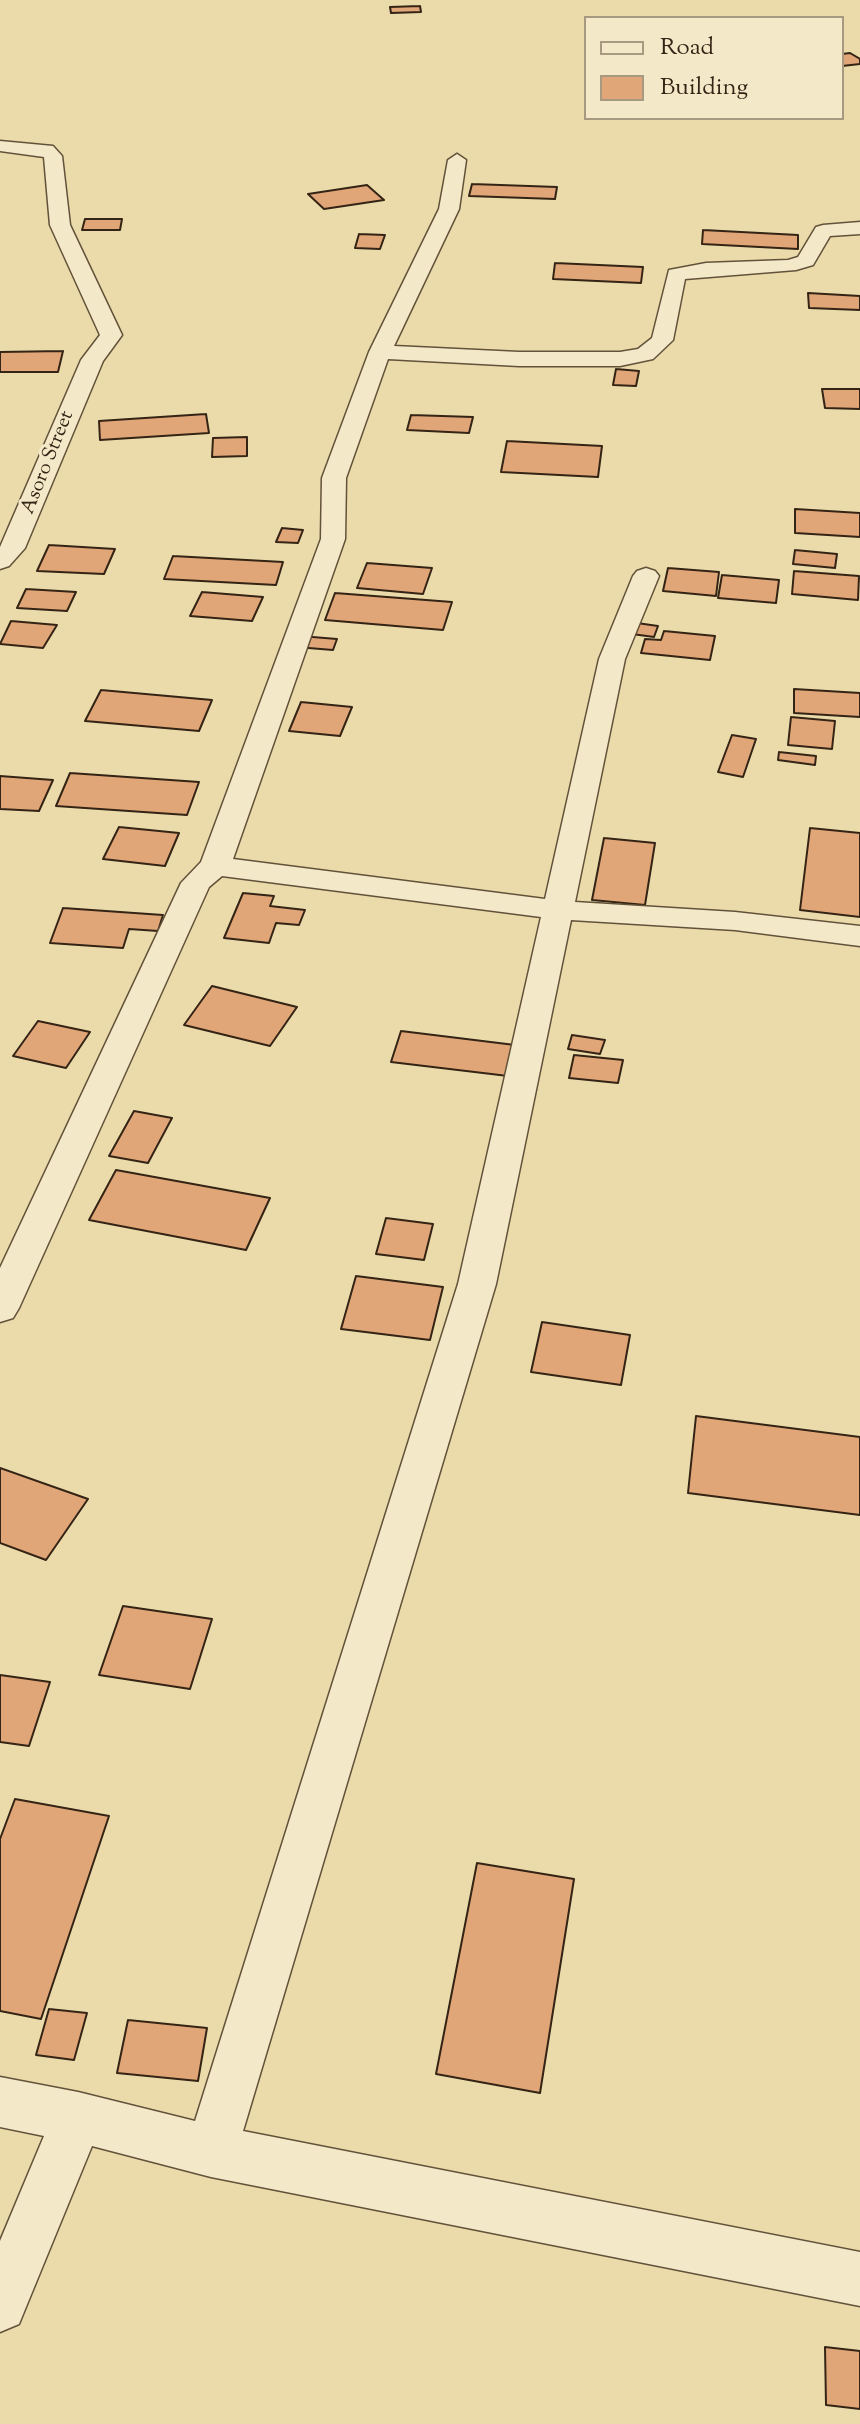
<!DOCTYPE html>
<style>
body{margin:0}
#map{position:relative;width:860px;height:2424px;overflow:hidden;background:#ecdbaa;font-family:"Sorts Mill Goudy",serif}
canvas{display:block}
.legend{position:absolute;left:584px;top:16px;width:260px;height:104px;box-sizing:border-box;background:#f3e8c8;border:2px solid #a79a80;margin:0;padding:10px 14px;list-style:none;font-size:24px;color:#342415}
.legend li{display:flex;align-items:center;gap:16px;height:40px}
.legend b{width:40px;border:2px solid #a79a80}
</style>
<div id="map">
<canvas width="860" height="2424"></canvas>
<ul class="legend">
<li><b style="height:10px;background:#f3e8c8"></b>Road</li>
<li><b style="height:22px;background:#e1a677"></b>Building</li>
</ul>
</div>
<script>
const context = document.querySelector('canvas').getContext('2d');
context.lineJoin = 'round';
function fillPath(path, color) { context.fillStyle = color; context.fill(path, 'evenodd'); }
const poly = rows => new Path2D(rows.map(r => 'M' + r).join(''));
function trace(path, color, width, dash) { context.strokeStyle = color; context.lineWidth = width; context.lineCap = dash ? 'butt' : 'round'; context.setLineDash(dash || []); context.stroke(path); }
function write(font, color, halo, rows, align = 'center') {
  context.font = font + ' "Sorts Mill Goudy",serif'; context.lineWidth = 6; context.setLineDash([]); context.textBaseline = 'middle'; context.strokeStyle = halo; context.fillStyle = color; for (const [text, x, y, turn = 0] of rows) {
    context.save(); context.translate(x, y); context.rotate((+turn || 0) * Math.PI / 180); context.textAlign = isNaN(turn) ? turn : align; if (halo) context.strokeText(text, 0, 0); context.fillText(text, 0, 0); context.restore();
  }
}
const building = poly([
 [420,6,421,12,391,13,390,7,420,6],
 [850,53,860,59,860,64,842,66,842,54,850,53],
 [472,184,557,187,555,199,469,196,472,184],
 [367,185,384,200,324,209,308,194,367,185],
 [85,219,122,219,120,230,82,230,85,219],
 [703,230,798,235,798,249,702,244,703,230],
 [359,234,385,235,380,249,355,248,359,234],
 [555,263,643,267,641,283,553,279,555,263],
 [808,293,860,296,860,310,809,308,808,293],
 [63,351,58,372,0,372,0,352,63,351],
 [616,369,639,371,636,386,613,385,616,369],
 [822,389,860,389,860,409,825,408,822,389],
 [206,414,209,433,100,440,99,421,206,414],
 [411,415,473,417,469,433,407,430,411,415],
 [247,437,247,456,212,457,213,438,247,437],
 [507,441,602,446,598,477,501,472,507,441],
 [795,509,860,513,860,537,795,533,795,509],
 [282,528,303,530,298,543,276,542,282,528],
 [49,545,115,549,104,574,37,571,49,545],
 [795,550,837,554,835,568,793,564,795,550],
 [173,556,283,562,276,585,164,579,173,556],
 [367,563,432,568,423,594,357,588,367,563],
 [668,568,719,572,716,596,663,591,668,568],
 [794,571,859,576,858,600,792,594,794,571],
 [722,575,779,580,776,603,718,598,722,575],
 [26,589,76,592,67,611,17,608,26,589],
 [202,592,263,597,252,621,190,616,202,592],
 [335,593,452,602,443,630,325,620,335,593],
 [11,621,57,625,43,648,0,644,11,621],
 [637,623,658,626,654,637,632,634,637,623],
 [664,631,715,636,710,660,641,653,645,639,661,640,664,631],
 [300,636,337,639,333,650,296,647,300,636],
 [794,689,860,693,860,717,794,713,794,689],
 [101,690,212,700,199,731,85,721,101,690],
 [301,702,352,707,340,736,289,731,301,702],
 [791,717,835,721,832,749,788,745,791,717],
 [732,735,756,739,743,777,718,772,732,735],
 [779,752,816,756,815,765,778,760,779,752],
 [70,773,199,782,187,815,56,806,70,773],
 [0,776,53,780,39,811,0,809,0,776],
 [119,827,179,833,165,866,103,859,119,827],
 [810,828,860,833,860,917,800,910,810,828],
 [604,838,655,843,645,905,592,900,604,838],
 [243,893,274,896,270,906,305,910,299,925,276,923,269,943,224,938,243,893],
 [63,908,163,915,158,931,129,929,123,948,50,943,63,908],
 [212,986,297,1007,270,1046,184,1025,212,986],
 [38,1021,90,1032,66,1068,13,1056,38,1021],
 [401,1031,515,1045,508,1076,391,1062,401,1031],
 [572,1035,605,1040,600,1054,568,1049,572,1035],
 [574,1055,623,1060,618,1083,569,1078,574,1055],
 [134,1111,172,1118,148,1163,109,1156,134,1111],
 [116,1170,270,1198,246,1250,89,1220,116,1170],
 [386,1218,433,1224,424,1260,376,1254,386,1218],
 [356,1276,443,1287,430,1340,341,1329,356,1276],
 [542,1322,630,1335,621,1385,531,1372,542,1322],
 [696,1416,860,1437,860,1515,688,1493,696,1416],
 [0,1468,88,1499,46,1560,0,1543,0,1468],
 [123,1606,212,1619,190,1689,99,1675,123,1606],
 [0,1675,50,1682,29,1746,0,1742,0,1675],
 [15,1799,109,1816,41,2019,0,2011,0,1839,15,1799],
 [477,1863,574,1879,540,2093,436,2074,477,1863],
 [49,2009,87,2013,74,2060,36,2055,49,2009],
 [128,2020,207,2028,198,2081,117,2073,128,2020],
 [825,2347,860,2351,860,2409,826,2405,825,2347]
]);
fillPath(building, '#e1a677');
trace(building, '#342415', 2);
const street = poly([
 [0,141,53,146,62,156,70,225,122,335,103,361,25,548,9,566,0,569,0,547,81,360,100,335,50,225,44,157,0,151,0,141],
 [457,154,466,160,459,209,394,346,519,352,620,352,638,349,652,338,669,270,706,263,788,260,798,257,816,227,823,225,860,222,860,234,830,236,813,265,796,270,685,279,673,340,653,359,620,366,519,366,388,359,346,478,345,539,233,859,545,899,599,659,633,576,637,571,646,568,655,571,659,576,625,659,575,902,735,912,860,926,860,946,735,930,571,920,496,1284,243,2131,860,2252,860,2306,211,2177,92,2146,19,2324,0,2332,0,2241,44,2136,0,2127,0,2077,78,2092,195,2121,458,1284,541,917,222,876,209,887,19,1308,13,1318,0,1322,0,1268,181,883,201,862,321,539,322,478,369,352,439,209,448,160,457,154]
]);
trace(street, '#62523a', 3);
fillPath(street, '#f3e8c8');
write('20px', '#342415', '#f3e8c8', [
 ["Asoro Street",49,463,-68]
]);
</script>
